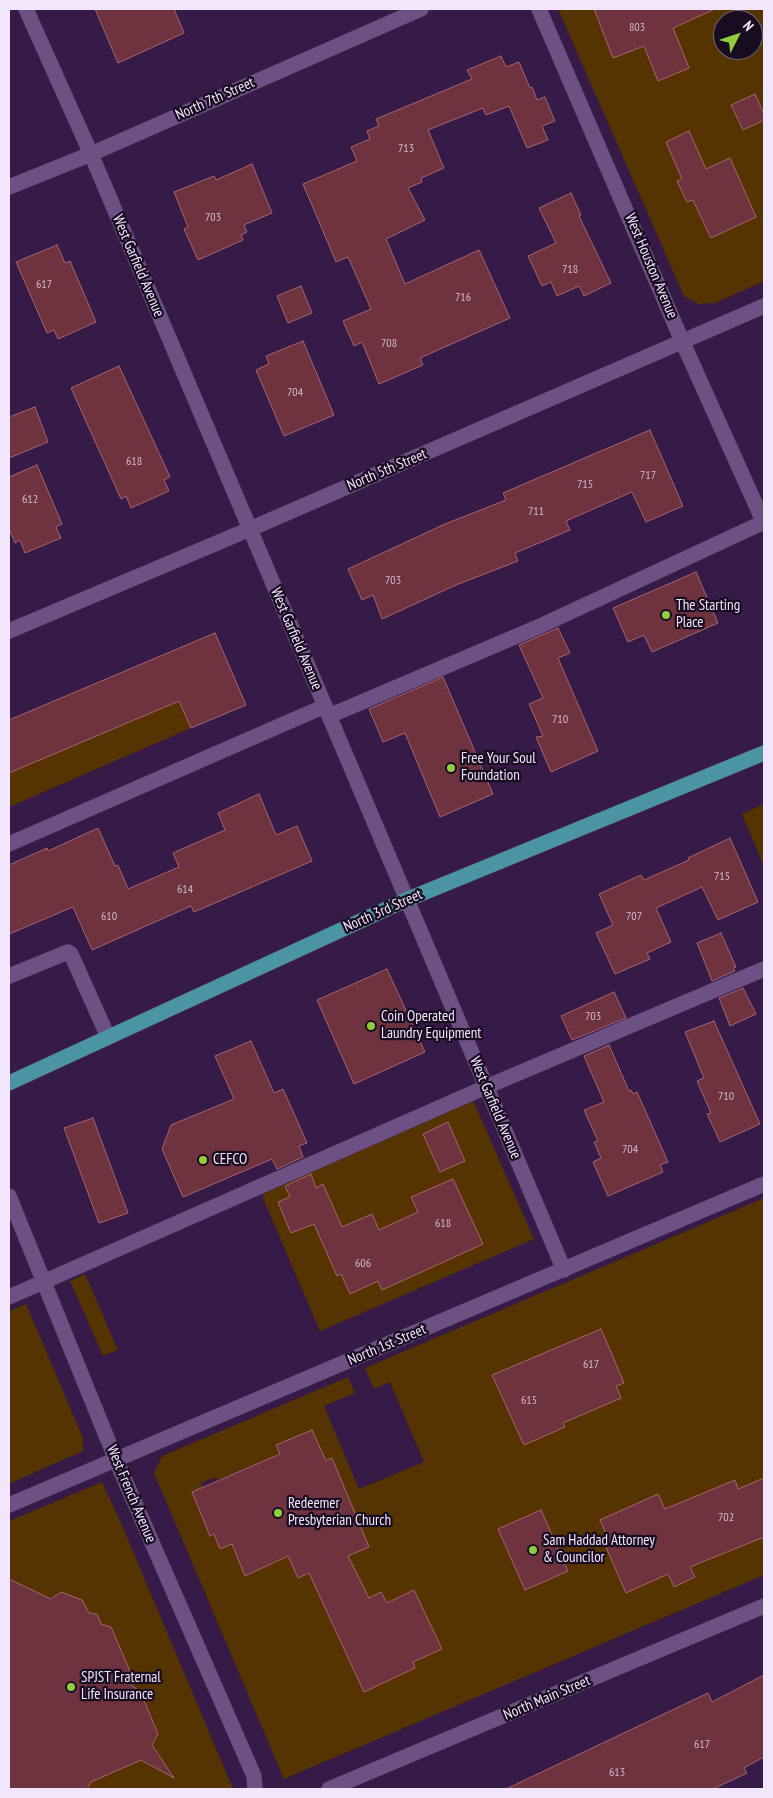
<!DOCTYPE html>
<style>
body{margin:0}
#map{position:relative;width:773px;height:1798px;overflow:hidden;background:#361a48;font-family:"PT Sans Narrow",sans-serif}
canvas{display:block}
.frame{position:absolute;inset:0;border:10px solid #f2e6fd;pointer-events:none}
.north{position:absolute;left:713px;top:10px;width:50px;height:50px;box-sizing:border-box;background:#180c20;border:1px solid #6f6378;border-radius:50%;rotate:49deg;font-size:14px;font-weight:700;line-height:20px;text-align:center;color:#f2e6fd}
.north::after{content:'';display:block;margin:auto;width:18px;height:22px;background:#92cd3f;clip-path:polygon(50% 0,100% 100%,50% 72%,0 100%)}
</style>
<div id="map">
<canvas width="773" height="1798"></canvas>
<div class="frame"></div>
<div class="north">N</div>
</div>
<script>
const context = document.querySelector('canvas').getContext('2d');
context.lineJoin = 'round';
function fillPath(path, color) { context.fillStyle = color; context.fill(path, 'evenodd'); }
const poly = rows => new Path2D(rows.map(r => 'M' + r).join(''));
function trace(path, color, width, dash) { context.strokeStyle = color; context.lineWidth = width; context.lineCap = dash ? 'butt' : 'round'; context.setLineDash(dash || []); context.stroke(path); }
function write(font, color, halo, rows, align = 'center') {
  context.font = font + ' "PT Sans Narrow",sans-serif'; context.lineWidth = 4.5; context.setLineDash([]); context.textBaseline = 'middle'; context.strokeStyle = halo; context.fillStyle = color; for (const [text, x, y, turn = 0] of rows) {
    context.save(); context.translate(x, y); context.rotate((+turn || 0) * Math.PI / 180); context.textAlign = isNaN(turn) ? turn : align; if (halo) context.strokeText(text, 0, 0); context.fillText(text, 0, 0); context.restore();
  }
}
fillPath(poly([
 [558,9,764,9,764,281,715,303,698,304,684,296],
 [723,20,753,20,753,50,723,50],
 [179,701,191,728,9,807,9,773],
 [764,804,764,866,742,814],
 [472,1098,534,1239,320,1331,263,1198,264,1190],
 [764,1198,764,1575,284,1779,154,1473,162,1456,348,1377,355,1393,324,1406,359,1489,424,1462,390,1382,374,1389,365,1368],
 [276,1445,325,1461,332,1459,369,1547,298,1578,288,1556,245,1575,232,1544,220,1549,214,1534,210,1536,192,1493,203,1488,201,1483,216,1477,217,1480,280,1454],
 [85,1274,118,1350,103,1356,70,1281],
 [26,1304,83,1438,83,1451,9,1484,9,1311],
 [102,1482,121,1523,233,1789,87,1789,91,1782,141,1760,150,1764,160,1756,152,1745,158,1734,140,1691,128,1683,130,1671,111,1627,101,1624,97,1614,89,1613,82,1600,61,1592,51,1599,9,1579,9,1521]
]), '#563401');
const building = poly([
 [95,9,174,9,184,33,118,63,95,9],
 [594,9,715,9,673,28,689,68,658,81,644,46,613,58,594,9],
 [501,56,506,67,519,62,530,88,532,87,537,100,545,97,555,121,542,126,548,140,527,148,509,106,486,115,483,108,428,130,444,168,421,178,422,182,408,188,425,220,386,239,405,284,479,250,510,318,420,358,423,365,379,384,362,342,354,346,343,321,371,309,348,257,336,262,303,184,357,161,351,147,370,139,367,131,379,126,376,119,472,79,467,70,501,56],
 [755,94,764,114,764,120,743,130,731,105,755,94],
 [689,131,706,169,730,158,756,217,711,238,693,200,687,202,677,181,682,179,666,142,689,131],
 [252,164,272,213,244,225,247,232,241,235,243,240,198,260,184,229,188,227,174,192,214,176,216,180,252,164],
 [571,193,581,215,579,216,611,283,584,296,579,286,557,296,551,282,542,286,528,256,556,243,539,208,571,193],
 [57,245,65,263,70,261,96,322,58,339,54,330,47,333,16,262,57,245],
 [301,286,312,313,288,323,277,296,301,286],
 [303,341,334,415,284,436,256,370,269,364,266,356,303,341],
 [119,366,170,477,164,480,169,491,131,508,126,496,121,499,71,388,119,366],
 [35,407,48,442,9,458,9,417,35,407],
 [650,430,683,506,646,522,632,492,566,521,570,530,515,553,518,561,456,585,382,619,373,595,362,600,348,569,445,524,506,500,503,493,650,430],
 [37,465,62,524,56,527,61,538,25,553,20,540,15,543,9,528,9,477,37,465],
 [696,572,718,623,652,652,644,635,628,642,613,608,696,572],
 [558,628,570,653,558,658,598,751,551,772,536,737,543,736,529,704,543,698,519,645,558,628],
 [215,633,246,705,191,728,179,701,9,773,9,720,215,633],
 [443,677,493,794,440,817,405,733,383,742,369,709,443,677],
 [259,794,276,835,297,826,312,861,194,912,191,906,92,950,73,907,9,934,9,865,47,848,48,851,98,828,115,866,118,865,128,889,179,867,173,853,225,830,218,813,259,794],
 [730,838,758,902,718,920,702,887,656,908,671,942,647,953,650,959,615,974,596,933,613,925,599,894,641,875,644,880,689,860,688,858,730,838],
 [721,933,736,967,733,968,735,971,712,981,697,943,721,933],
 [387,969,425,1052,354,1084,317,1000,387,969],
 [743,988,756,1014,730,1026,719,998,743,988],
 [614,992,626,1018,572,1040,561,1016,614,992],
 [714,1021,760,1124,720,1142,707,1114,711,1113,697,1081,704,1078,685,1032,714,1021],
 [251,1041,274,1093,283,1089,307,1143,299,1146,303,1157,277,1169,272,1159,183,1197,162,1149,171,1125,234,1099,215,1056,251,1041],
 [609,1045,629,1091,631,1090,633,1094,637,1092,668,1162,660,1165,663,1172,608,1196,593,1162,601,1158,594,1142,598,1141,584,1110,604,1102,584,1056,609,1045],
 [93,1118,128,1213,99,1223,64,1128,93,1118],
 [448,1122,465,1161,440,1172,423,1134,448,1122],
 [311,1174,316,1188,323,1184,342,1227,372,1214,379,1230,418,1212,411,1197,453,1179,483,1244,382,1290,378,1281,350,1294,341,1274,337,1276,314,1224,291,1233,278,1202,290,1197,285,1186,311,1174],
 [601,1329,624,1383,616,1386,621,1398,563,1423,565,1427,524,1445,492,1375,601,1329],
 [312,1430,326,1461,332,1458,369,1547,348,1556,369,1598,381,1592,387,1603,414,1590,442,1649,413,1662,415,1668,364,1692,309,1573,298,1578,288,1556,245,1576,232,1544,220,1549,214,1534,210,1536,192,1492,280,1454,276,1445,312,1430],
 [764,1478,764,1537,690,1567,695,1577,674,1587,668,1574,626,1593,606,1547,611,1545,600,1520,658,1494,665,1509,735,1480,738,1489,764,1478],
 [541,1510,568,1571,525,1590,498,1529,541,1510],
 [9,1579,51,1599,61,1592,82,1600,89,1613,97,1614,101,1624,111,1627,130,1671,128,1683,140,1691,158,1734,152,1745,174,1778,141,1760,91,1782,87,1789,9,1789,9,1579],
 [764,1675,764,1757,744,1768,747,1773,713,1789,506,1789,708,1693,712,1702,764,1675]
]);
fillPath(building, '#6e333e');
trace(building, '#a6656f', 1);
const lane = poly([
 [329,716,538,627,764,522],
 [9,844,325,706],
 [9,976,68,952,71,954,108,1037],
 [9,1297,486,1087,764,969]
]);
const street = poly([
 [26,9,91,154,564,1270],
 [539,9,683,343,764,523],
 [9,187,91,154,421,9],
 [9,631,250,529,764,306],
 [9,1196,116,1460,254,1776,255,1789],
 [9,1505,764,1184],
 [329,1789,764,1606]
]);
const primary = poly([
 [9,1083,406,900,764,753]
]);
trace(lane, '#4c345b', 16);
trace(street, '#4c345b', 16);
trace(primary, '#4c345b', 16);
trace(lane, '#6e5184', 15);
trace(street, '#6e5184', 15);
trace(primary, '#4b94a4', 15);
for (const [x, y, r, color] of [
 [666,615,5,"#92cd3f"],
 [451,768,5,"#92cd3f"],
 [371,1026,5,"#92cd3f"],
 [203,1160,5,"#92cd3f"],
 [278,1513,5,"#92cd3f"],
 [533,1550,5,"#92cd3f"],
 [71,1687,5,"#92cd3f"]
]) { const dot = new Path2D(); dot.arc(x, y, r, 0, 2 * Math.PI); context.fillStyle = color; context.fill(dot); trace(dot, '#180c20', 2); }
write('12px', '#d1b9cd', null, [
 ["803",637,28],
 ["713",406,149],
 ["703",213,218],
 ["718",570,270],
 ["617",44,285],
 ["716",463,298],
 ["708",389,344],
 ["704",295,393],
 ["618",134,462],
 ["717",648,476],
 ["715",585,485],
 ["612",30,500],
 ["711",536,512],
 ["703",393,581],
 ["710",560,720],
 ["715",722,877],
 ["614",185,890],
 ["610",109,917],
 ["707",634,917],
 ["703",593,1017],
 ["710",726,1097],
 ["704",630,1150],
 ["618",443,1224],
 ["606",363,1264],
 ["617",591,1365],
 ["615",529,1401],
 ["702",726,1518],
 ["617",702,1745],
 ["613",617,1773]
]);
write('15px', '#f2e6fd', '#180c20', [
 ["North 7th Street",215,99,-24],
 ["West Garfield Avenue",138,266,67],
 ["West Houston Avenue",651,266,67],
 ["North 5th Street",387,470,-23],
 ["West Garfield Avenue",296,639,67],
 ["North 3rd Street",383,911,-24],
 ["West Garfield Avenue",495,1108,67],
 ["North 1st Street",387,1345,-23],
 ["West French Avenue",131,1494,67],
 ["North Main Street",547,1698,-23]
]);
write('15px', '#f2e6fd', '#180c20', [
 ["The Starting",676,606],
 ["Place",676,623],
 ["Free Your Soul",461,759],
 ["Foundation",461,776],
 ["Coin Operated",381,1017],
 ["Laundry Equipment",381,1034],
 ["CEFCO",213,1160],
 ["Redeemer",288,1504],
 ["Presbyterian Church",288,1521],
 ["Sam Haddad Attorney",543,1541],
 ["& Councilor",543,1558],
 ["SPJST Fraternal",81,1678],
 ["Life Insurance",81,1695]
], 'left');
</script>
